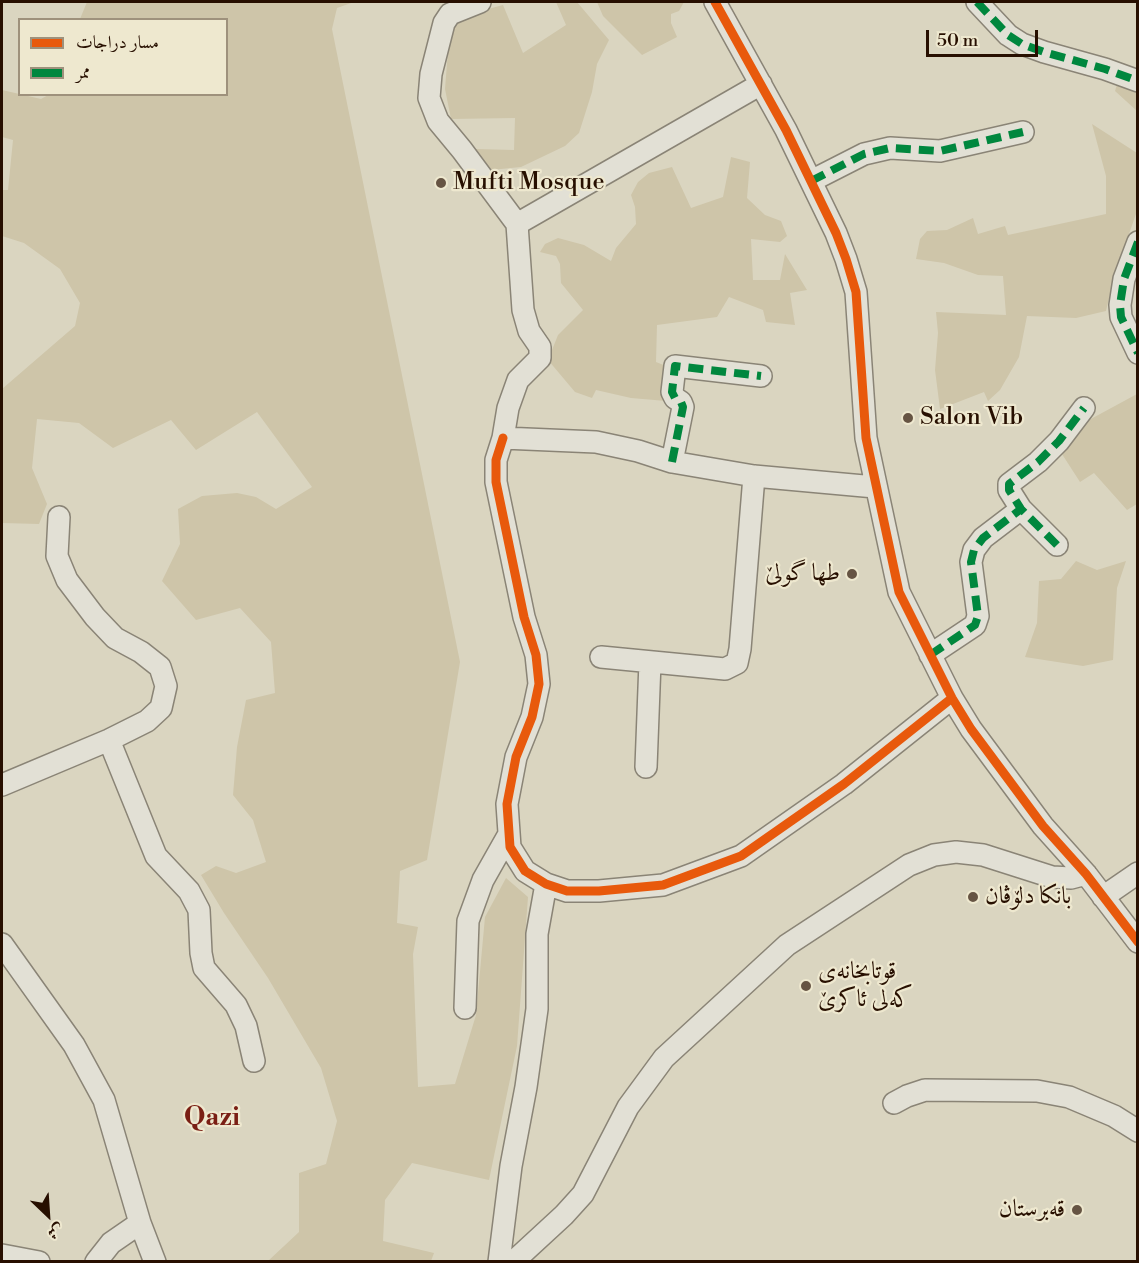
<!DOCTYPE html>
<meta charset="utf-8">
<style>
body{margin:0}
#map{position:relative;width:1139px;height:1263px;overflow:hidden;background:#dad5c0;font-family:"Libre Bodoni",Amiri,serif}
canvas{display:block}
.frame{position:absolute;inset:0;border:3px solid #270f00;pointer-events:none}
.legend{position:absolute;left:18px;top:18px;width:210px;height:78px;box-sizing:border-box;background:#eee8cf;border:2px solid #9e917c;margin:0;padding:8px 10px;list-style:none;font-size:18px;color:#270f00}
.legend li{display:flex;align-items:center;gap:12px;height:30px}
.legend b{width:30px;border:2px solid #9e917c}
.north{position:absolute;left:18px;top:1185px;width:60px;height:60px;-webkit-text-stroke:4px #eee8cf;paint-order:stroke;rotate:155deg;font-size:16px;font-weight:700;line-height:24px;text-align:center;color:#270f00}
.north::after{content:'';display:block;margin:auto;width:21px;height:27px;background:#270f00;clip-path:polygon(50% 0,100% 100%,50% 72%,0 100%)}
.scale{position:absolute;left:926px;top:30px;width:112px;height:27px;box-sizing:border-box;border:3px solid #270f00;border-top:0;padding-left:8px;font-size:18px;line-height:21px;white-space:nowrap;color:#270f00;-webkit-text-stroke:4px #eee8cf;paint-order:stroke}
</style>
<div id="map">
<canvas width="1139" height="1263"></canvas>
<div class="frame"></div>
<ul class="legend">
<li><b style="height:8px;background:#e8590c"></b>مسار دراجات</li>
<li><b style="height:8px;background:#00873e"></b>ممر</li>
</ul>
<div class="north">ش</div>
<div class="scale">50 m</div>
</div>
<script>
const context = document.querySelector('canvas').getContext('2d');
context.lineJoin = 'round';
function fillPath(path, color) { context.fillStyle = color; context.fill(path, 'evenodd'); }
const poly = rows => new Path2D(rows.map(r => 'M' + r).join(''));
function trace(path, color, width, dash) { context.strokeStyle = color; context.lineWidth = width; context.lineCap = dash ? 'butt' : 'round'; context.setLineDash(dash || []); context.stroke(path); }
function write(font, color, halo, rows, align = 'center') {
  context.font = font + ' "Libre Bodoni",Amiri,serif'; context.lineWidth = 4.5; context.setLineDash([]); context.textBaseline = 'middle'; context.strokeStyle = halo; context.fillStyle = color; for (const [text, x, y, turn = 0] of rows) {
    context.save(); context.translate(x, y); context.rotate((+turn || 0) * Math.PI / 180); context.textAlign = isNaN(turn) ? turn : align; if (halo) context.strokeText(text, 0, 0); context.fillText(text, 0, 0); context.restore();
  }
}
fillPath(poly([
 [87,2,354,2,337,8,332,29,460,662,427,860,400,871,397,923,418,927,413,954,418,1087,455,1084,476,1015,485,917,506,878,528,897,517,1046,489,1180,412,1163,385,1200,383,1241,434,1253,431,1261,268,1261,299,1232,299,1173,326,1164,337,1121,321,1068,268,978,224,913,201,875,216,866,236,873,266,862,253,820,233,795,237,747,246,700,275,693,271,642,240,608,196,620,162,581,180,544,178,509,202,496,237,493,256,497,276,509,312,487,257,412,196,450,171,420,113,448,79,423,37,419,32,468,47,504,39,524,2,523,2,389,75,326,80,303,60,269,24,243,2,236,2,190,8,190,13,140,2,137,2,90,41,99,50,94,226,94,226,20,80,19],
 [556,2,577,2,609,40,597,64,592,92,579,133,565,146,521,167,491,170,471,156,476,149,514,150,515,118,451,119,445,89,449,38,455,18,503,5,523,53,566,25],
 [597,2,684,2,679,11,671,14,671,23,677,37,642,55,603,16],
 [1119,78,1137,88,1137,111,1115,91],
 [1092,124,1137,153,1137,211,1114,277,1106,311,1076,318,1027,316,1019,357,1000,390,988,401,984,392,940,409,935,370,938,333,936,312,1006,315,1003,276,978,275,944,263,916,259,920,239,927,231,947,230,973,218,978,234,1005,226,1008,235,1106,214,1106,176],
 [731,157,750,162,747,198,765,215,781,221,787,236,780,242,751,239,753,280,780,280,785,254,807,290,790,293,795,325,766,322,763,310,729,297,717,317,657,325,656,362,666,366,666,401,631,398,596,390,592,398,575,392,548,360,558,335,583,310,561,283,560,264,556,256,540,252,545,244,558,238,584,245,611,261,616,248,636,224,635,207,631,195,638,182,649,173,672,167,691,208,723,197],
 [1137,394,1137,504,1127,510,1094,473,1080,482,1060,451,1089,420],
 [1076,561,1097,570,1126,561,1117,588,1113,660,1083,666,1025,657,1037,623,1039,581,1061,579]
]), '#cec5a9');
const minor = poly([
 [480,2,450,14,444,23,431,74,429,98,438,121,462,150,517,224,523,310,529,331,540,347,540,358,518,380,508,408,503,438,596,442,638,451,672,462,754,476,875,487],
 [715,2,786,130,836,233,846,259,856,292,866,438,899,592,952,698,971,729,1043,826,1086,874,1138,942],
 [977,2,1008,35,1022,44,1044,52,1105,69,1138,81],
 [811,181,864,154,890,148,940,151,1023,132],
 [517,224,761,84],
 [1138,242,1124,279,1120,305,1121,317,1138,353],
 [503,438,496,460,496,482,524,617,536,655,539,684,532,717,516,757,507,804,510,847,525,871,546,884,567,891,599,891,663,885,741,856,844,784,952,698],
 [672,462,683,407,681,402,675,398,672,392,675,366,761,376],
 [1057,545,1021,509,1009,490,1009,484,1038,462,1059,441,1084,408],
 [930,655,975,625,978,616,971,562,974,550,983,538,1021,509],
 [601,657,725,669,737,663,740,649,754,476],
 [109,740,156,856,189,891,199,910,201,953,204,968,236,1005,246,1026,254,1061],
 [646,767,650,662],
 [2,785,109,740,147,721,161,708,166,686,160,667,141,652,115,638,95,617,67,580,57,556,59,517],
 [1103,897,1138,873],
 [2,944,74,1045,104,1100,140,1223,155,1262],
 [465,1008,468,921,483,880,509,834],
 [894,1103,907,1096,925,1090,1037,1091,1069,1097,1114,1116,1138,1131],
 [2,1255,39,1262],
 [96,1262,111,1243,140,1223],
 [499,1262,511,1166,526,1087,537,1009,537,934,546,884],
 [513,1262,564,1215,583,1194,628,1107,664,1058,787,945,909,865,934,855,956,852,983,855,1052,877,1071,878,1086,874]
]);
trace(minor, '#8a8476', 24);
trace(minor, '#e2e0d5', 21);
trace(poly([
 [977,2,1008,35,1022,44,1044,52,1105,69,1138,81],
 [811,181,864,154,890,148,940,151,1023,132],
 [1138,242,1124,279,1120,305,1121,317,1138,353],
 [672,462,683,407,681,402,675,398,672,392,675,366,761,376],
 [1057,545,1021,509,1009,490,1009,484,1038,462,1059,441,1084,408],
 [930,655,975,625,978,616,971,562,974,550,983,538,1021,509]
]), '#00873e', 8, [15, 8]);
trace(poly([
 [715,2,786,130,836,233,846,259,856,292,866,438,899,592,952,698,971,729,1043,826,1086,874,1138,942],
 [503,438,496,460,496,482,524,617,536,655,539,684,532,717,516,757,507,804,510,847,525,871,546,884,567,891,599,891,663,885,741,856,844,784,952,698]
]), '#e8590c', 9);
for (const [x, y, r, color] of [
 [441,183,6,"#665443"],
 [908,418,6,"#665443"],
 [852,574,6,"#665443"],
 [973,897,6,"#665443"],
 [806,986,6,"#665443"],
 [1077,1210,6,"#665443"]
]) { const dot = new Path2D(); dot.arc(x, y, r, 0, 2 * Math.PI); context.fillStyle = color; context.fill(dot); trace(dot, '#eee8cf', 2); }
write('24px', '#270f00', '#eee8cf', [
 ["Mufti Mosque",453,183],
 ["Salon Vib",920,418],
 ["طها گولێ",840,574,"right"],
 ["بانکا دلۆڤان",985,897],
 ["قوتابخانەی",818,972],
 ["کەلی ئاکرێ",818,1000],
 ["قەبرستان",1065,1210,"right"]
], 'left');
write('bold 26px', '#7a1f14', '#eee8cf', [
 ["Qazi",212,1119]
]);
</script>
